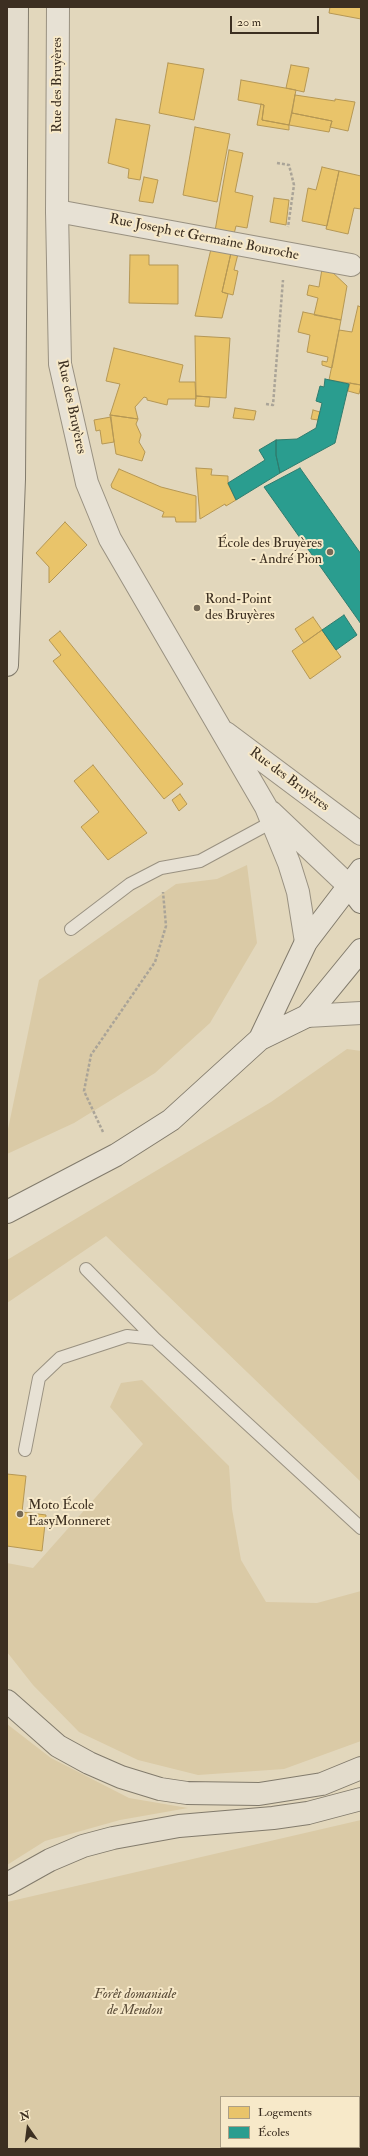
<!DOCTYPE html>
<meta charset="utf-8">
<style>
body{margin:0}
#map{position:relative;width:368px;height:2156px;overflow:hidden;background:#e2d7bc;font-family:"IM FELL Double Pica",serif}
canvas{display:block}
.frame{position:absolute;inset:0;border:8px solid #3c2f21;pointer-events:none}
.legend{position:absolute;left:220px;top:2096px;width:140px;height:52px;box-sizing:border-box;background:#f7e9c9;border:1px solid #ac9f86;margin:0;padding:5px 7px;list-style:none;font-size:12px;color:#3c2f21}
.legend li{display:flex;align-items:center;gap:8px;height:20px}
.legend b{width:20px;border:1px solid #ac9f86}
.north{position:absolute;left:8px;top:2108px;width:40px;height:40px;-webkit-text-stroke:3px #f7e9c9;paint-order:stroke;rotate:346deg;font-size:11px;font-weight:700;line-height:16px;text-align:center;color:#3c2f21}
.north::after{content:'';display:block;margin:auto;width:14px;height:18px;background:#3c2f21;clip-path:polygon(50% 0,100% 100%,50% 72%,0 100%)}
.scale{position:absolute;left:230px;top:16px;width:89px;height:18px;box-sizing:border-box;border:2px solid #3c2f21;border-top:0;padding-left:5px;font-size:12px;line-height:14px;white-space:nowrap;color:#3c2f21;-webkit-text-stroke:3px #f7e9c9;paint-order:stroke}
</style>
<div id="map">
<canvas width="368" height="2156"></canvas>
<div class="frame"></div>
<ul class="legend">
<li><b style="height:11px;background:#e9c46a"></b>Logements</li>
<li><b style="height:11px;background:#2a9d8f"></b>Écoles</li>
</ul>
<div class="north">N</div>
<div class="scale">20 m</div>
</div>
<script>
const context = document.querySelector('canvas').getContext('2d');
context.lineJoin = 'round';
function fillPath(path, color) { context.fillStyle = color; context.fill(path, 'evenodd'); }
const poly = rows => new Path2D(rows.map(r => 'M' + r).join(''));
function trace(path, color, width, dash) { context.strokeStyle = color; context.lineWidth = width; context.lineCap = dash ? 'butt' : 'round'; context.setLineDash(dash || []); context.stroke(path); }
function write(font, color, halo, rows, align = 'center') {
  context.font = font + ' "IM FELL Double Pica",serif'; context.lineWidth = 4; context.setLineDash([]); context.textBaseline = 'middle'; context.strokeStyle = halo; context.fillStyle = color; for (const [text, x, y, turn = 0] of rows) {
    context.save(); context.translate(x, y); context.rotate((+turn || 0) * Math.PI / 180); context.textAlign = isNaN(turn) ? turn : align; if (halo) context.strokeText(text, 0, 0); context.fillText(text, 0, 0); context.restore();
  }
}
fillPath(poly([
 [247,865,257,943,210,1023,155,1073,74,1123,7,1154,7,1134,39,980,176,884,217,879],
 [347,1049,361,1051,361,1482,106,1236,7,1303,7,1260,271,1102],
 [142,1380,229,1466,232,1509,241,1560,266,1602,317,1603,361,1591,361,1741,284,1769,198,1775,138,1760,79,1732,33,1685,7,1652,7,1563,33,1568,143,1444,110,1407,121,1383],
 [7,1724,51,1758,129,1798,188,1808,120,1820,45,1841,7,1865],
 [361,1820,361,2149,7,2149,7,1902],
 [221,2097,359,2097,359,2147,221,2147]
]), '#dacaa6');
const homes = poly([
 [330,7,361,7,361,19,329,13,330,7],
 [168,63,204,69,194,120,159,113,168,63],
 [291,65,309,68,304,92,286,88,291,65],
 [241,80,296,90,289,125,262,120,264,105,238,100,241,80],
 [295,95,335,101,335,99,355,102,348,131,330,127,332,121,292,113,295,95],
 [261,104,264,105,262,120,289,125,289,130,257,125,261,104],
 [292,113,332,121,329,132,289,125,292,113],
 [116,119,150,125,140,180,128,178,129,169,108,163,116,119],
 [195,127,230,134,217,202,183,195,195,127],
 [229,150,243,153,235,192,253,196,247,228,236,226,234,234,215,231,229,150],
 [322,167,339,171,327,226,302,221,308,188,316,190,322,167],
 [339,171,361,176,361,209,354,208,348,234,326,229,339,171],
 [144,177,158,180,153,203,139,201,144,177],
 [274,198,289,200,286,225,270,222,274,198],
 [211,249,231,253,222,292,228,294,222,318,195,316,211,249],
 [231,253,238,254,234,270,238,271,233,295,222,292,231,253],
 [130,255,149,255,149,265,178,265,178,304,129,303,130,255],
 [322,269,330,270,347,286,341,320,314,315,318,298,307,295,309,285,319,287,322,269],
 [358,306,361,307,361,385,329,380,339,330,352,332,358,306],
 [303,312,341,320,332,368,322,365,322,361,327,362,328,357,307,352,310,335,298,332,303,312],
 [195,336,230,338,226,398,196,396,195,336],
 [114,348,183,365,179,382,195,382,196,399,168,399,167,405,147,400,147,398,144,397,135,407,138,419,110,415,120,384,106,381,114,348],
 [350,383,361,385,359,394,348,391,350,383],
 [196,396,210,397,209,407,195,406,196,396],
 [235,408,256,411,254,420,233,418,235,408],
 [313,410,320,412,318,420,311,419,313,410],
 [110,415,138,419,136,424,141,435,139,442,145,452,142,461,116,454,110,415],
 [111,417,114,442,102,444,100,430,96,431,94,420,111,417],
 [196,468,212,469,211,475,228,476,228,484,236,500,226,506,225,504,200,519,196,468],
 [119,469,161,487,196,496,196,522,176,522,175,517,162,517,164,512,112,488,111,485,119,469],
 [65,522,87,545,49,583,49,567,36,553,65,522],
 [313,617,322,630,304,643,295,629,313,617],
 [322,630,341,657,310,679,292,651,322,630],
 [60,631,183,784,164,799,53,661,61,655,49,640,60,631],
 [93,765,147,833,108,860,81,827,99,812,74,781,93,765],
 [180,794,187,804,179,811,172,800,180,794],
 [7,1474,26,1476,22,1512,46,1515,42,1551,7,1546,7,1474]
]);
fillPath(homes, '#e9c46a');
trace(homes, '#b59754', 1);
const schools = poly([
 [325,379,349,384,335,443,280,473,276,455,276,440,297,439,316,428,322,403,316,401,320,386,324,387,325,379],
 [276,440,276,455,280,473,236,500,228,483,265,460,259,450,276,440],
 [300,468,361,554,361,624,264,487,300,468],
 [344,615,357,635,336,650,322,630,344,615]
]);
fillPath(schools, '#2a9d8f');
trace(schools, '#2f7c6e', 1);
const service = poly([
 [71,929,130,884,161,868,200,861,272,822],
 [86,1269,155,1339],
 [25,1450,39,1378,60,1358,127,1336,155,1339,361,1528]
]);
const minor = poly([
 [57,211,351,265]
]);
const tertiary = poly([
 [58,7,57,211,60,364,87,483,110,539,266,807,289,863,298,892,306,942],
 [226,733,361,834],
 [271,812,349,886],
 [307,1016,361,1013]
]);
const secondary = poly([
 [349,886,361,902],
 [260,1039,306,942,361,870],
 [7,1212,116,1155,171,1120,260,1039,307,1016,361,950]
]);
const trunk = poly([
 [7,665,14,479,17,7],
 [7,1701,58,1746,89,1763,121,1777,160,1789,187,1793,259,1794,322,1784,361,1768],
 [7,1884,50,1860,83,1846,113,1838,179,1826,273,1818,308,1813,361,1799]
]);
trace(service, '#999181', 14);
trace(minor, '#999181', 24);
trace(tertiary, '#999181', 24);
trace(secondary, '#827b6c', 24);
trace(trunk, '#827b6c', 24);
trace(poly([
 [277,163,289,165,294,185,288,227],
 [266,404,273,405,283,280],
 [103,1132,84,1091,91,1055,155,962,166,926,163,892]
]), '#aaa498', 2.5, [3, 2]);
trace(service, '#e7e1d4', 12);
trace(minor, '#e7e1d4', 22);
trace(tertiary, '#e7e1d4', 22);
trace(secondary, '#e7e1d4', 22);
trace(trunk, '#e3dccc', 22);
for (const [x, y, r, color] of [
 [330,552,4,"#766a57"],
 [197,608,4,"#766a57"],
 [20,1514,4,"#766a57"]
]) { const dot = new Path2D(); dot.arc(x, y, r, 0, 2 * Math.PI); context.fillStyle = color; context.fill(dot); trace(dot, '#f7e9c9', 1.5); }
write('14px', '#3c2f21', '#f7e9c9', [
 ["Rue des Bruyères",58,85,-90],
 ["Rue Joseph et Germaine Bouroche",204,238,11],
 ["Rue des Bruyères",71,407,78],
 ["Rue des Bruyères",289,780,37]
]);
write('14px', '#3c2f21', '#f7e9c9', [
 ["École des Bruyères",322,544,"right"],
 ["- André Pion",322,560,"right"],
 ["Rond-Point",205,600],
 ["des Bruyères",205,616],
 ["Moto École",28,1506],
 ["EasyMonneret",28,1522]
], 'left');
write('italic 14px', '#5a4c38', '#f7e9c9', [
 ["Forêt domaniale",135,1995],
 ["de Meudon",135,2011]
]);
</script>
